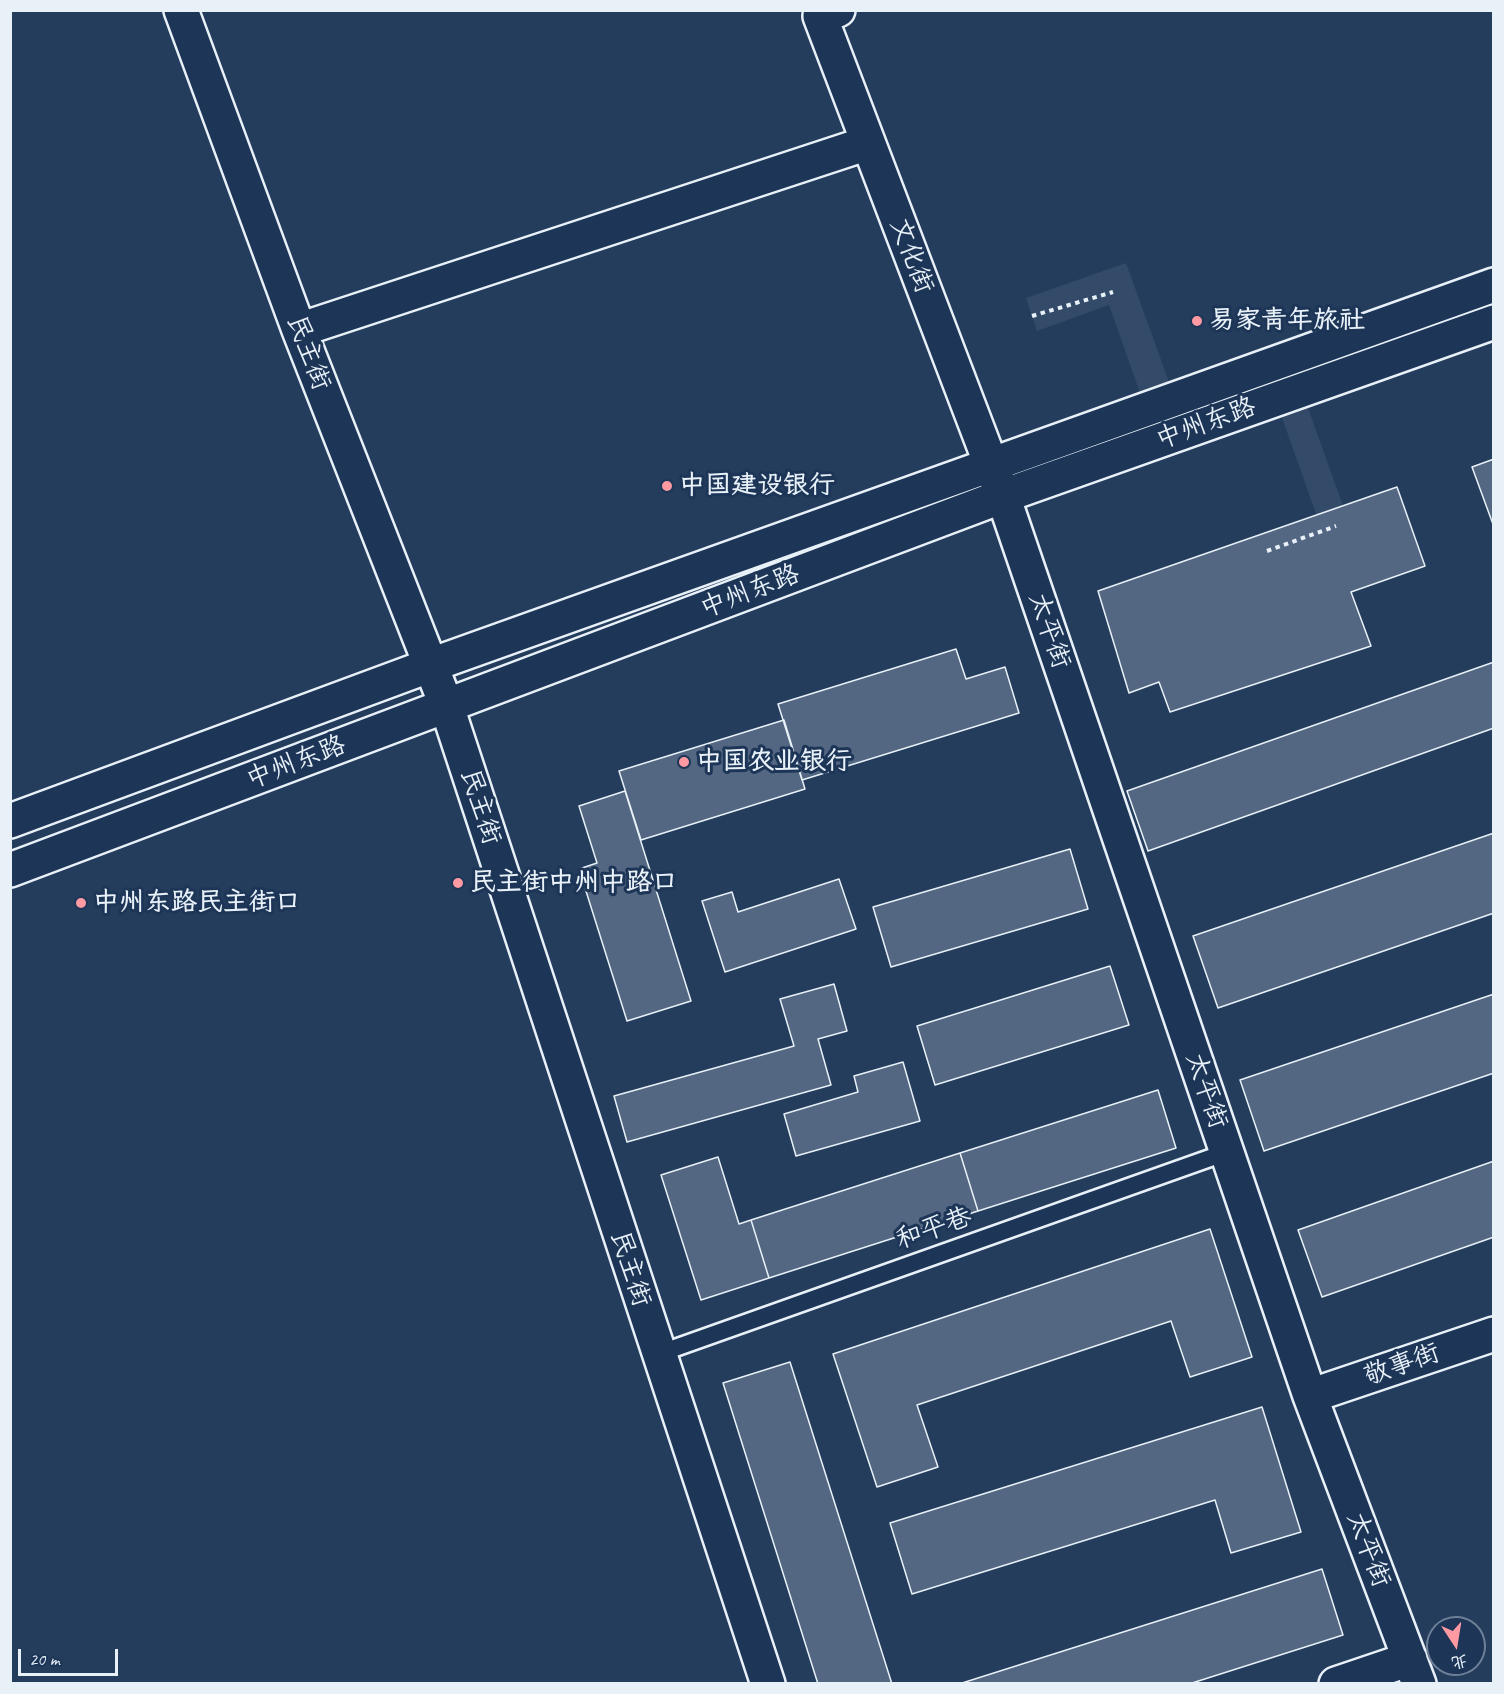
<!DOCTYPE html>
<meta charset="utf-8">
<style>
body{margin:0}
#map{position:relative;width:1504px;height:1694px;overflow:hidden;background:#253d5d;font-family:Caveat,"LXGW WenKai TC",sans-serif}
canvas{display:block}
.frame{position:absolute;inset:0;border:12px solid #e8f1f8;pointer-events:none}
.north{position:absolute;left:1426px;top:1616px;width:60px;height:60px;box-sizing:border-box;background:#1d3557;border:2px solid #6e8097;border-radius:50%;rotate:168deg;font-size:16px;font-weight:700;line-height:24px;text-align:center;color:#e8f1f8}
.north::after{content:'';display:block;margin:auto;width:21px;height:27px;background:#ff9aa2;clip-path:polygon(50% 0,100% 100%,50% 72%,0 100%)}
.scale{position:absolute;left:18px;top:1649px;width:100px;height:27px;box-sizing:border-box;border:3px solid #e8f1f8;border-top:0;padding-left:8px;font-size:18px;line-height:21px;white-space:nowrap;color:#e8f1f8;-webkit-text-stroke:4px #1d3557;paint-order:stroke}
</style>
<div id="map">
<canvas width="1504" height="1694"></canvas>
<div class="frame"></div>
<div class="north">北</div>
<div class="scale">20 m</div>
</div>
<script>
const context = document.querySelector('canvas').getContext('2d');
context.lineJoin = 'round';
function fillPath(path, color) { context.fillStyle = color; context.fill(path, 'evenodd'); }
const poly = rows => new Path2D(rows.map(r => 'M' + r).join(''));
function trace(path, color, width, dash) { context.strokeStyle = color; context.lineWidth = width; context.lineCap = dash ? 'butt' : 'round'; context.setLineDash(dash || []); context.stroke(path); }
function write(font, color, halo, rows, align = 'center') {
  context.font = font + ' Caveat,"LXGW WenKai TC",sans-serif'; context.lineWidth = 6; context.setLineDash([]); context.textBaseline = 'middle'; context.strokeStyle = halo; context.fillStyle = color; for (const [text, x, y, turn = 0] of rows) {
    context.save(); context.translate(x, y); context.rotate((+turn || 0) * Math.PI / 180); context.textAlign = isNaN(turn) ? turn : align; if (halo) context.strokeText(text, 0, 0); context.fillText(text, 0, 0); context.restore();
  }
}
fillPath(poly([
 [1126,263,1169,382,1493,268,1493,342,1308,408,1351,528,1320,525,1281,415,1075,488,1056,435,1144,404,1109,305,1037,331,1026,298]
]), '#334a68');
const building = poly([
 [1494,459,1494,527,1472,467,1494,459],
 [1397,487,1425,566,1351,592,1371,646,1170,712,1159,682,1129,693,1098,591,1397,487],
 [956,649,966,679,1005,667,1019,713,802,780,778,704,956,649],
 [1494,662,1494,728,1148,851,1127,791,1494,662],
 [784,720,805,789,641,840,619,771,784,720],
 [625,791,691,1001,627,1021,579,869,597,863,579,806,625,791],
 [1494,833,1494,913,1218,1008,1193,936,1494,833],
 [1070,849,1088,909,891,967,873,907,1070,849],
 [839,879,856,929,725,972,702,901,732,892,738,912,839,879],
 [1110,966,1129,1025,935,1085,917,1026,1110,966],
 [834,984,847,1031,818,1039,831,1085,627,1142,614,1096,794,1046,780,999,834,984],
 [1494,994,1494,1073,1264,1151,1240,1080,1494,994],
 [903,1062,920,1121,796,1156,784,1114,858,1092,854,1076,903,1062],
 [1158,1090,1176,1148,978,1211,960,1153,1158,1090],
 [960,1153,978,1211,769,1278,751,1220,960,1153],
 [718,1157,739,1224,751,1220,769,1278,701,1300,661,1175,718,1157],
 [1494,1161,1494,1237,1322,1297,1298,1230,1494,1161],
 [1210,1229,1252,1357,1190,1377,1171,1321,917,1405,938,1467,877,1487,833,1354,1210,1229],
 [790,1362,892,1684,818,1684,723,1383,790,1362],
 [1262,1407,1301,1532,1231,1553,1215,1500,912,1594,890,1523,1262,1407],
 [1322,1569,1343,1635,1189,1684,959,1684,1322,1569]
]);
fillPath(building, '#536782');
trace(building, '#e8f1f8', 1.5);
const service = poly([
 [658,1354,1227,1152]
]);
const minor = poly([
 [181,10,299,330,447,707,768,1684],
 [838,10,820,16,1003,496,1310,1396,1419,1684],
 [299,330,868,143],
 [1310,1396,1494,1334],
 [1336,1684,1410,1659]
]);
const primary = poly([
 [10,821,431,665,1494,285],
 [10,870,1003,496,1494,322]
]);
trace(service, '#e8f1f8', 21);
trace(minor, '#e8f1f8', 38);
trace(primary, '#e8f1f8', 38);
trace(poly([
 [1032,316,1113,292],
 [1267,551,1336,526]
]), '#e8f1f8', 4, [4.5, 4.5]);
trace(service, '#1d3557', 16);
trace(minor, '#1d3557', 33);
trace(primary, '#1d3557', 33);
for (const [x, y, r, color] of [
 [1197,321,6,"#ff9aa2"],
 [667,486,6,"#ff9aa2"],
 [684,762,6,"#ff9aa2"],
 [458,883,6,"#ff9aa2"],
 [81,903,6,"#ff9aa2"]
]) { const dot = new Path2D(); dot.arc(x, y, r, 0, 2 * Math.PI); context.fillStyle = color; context.fill(dot); trace(dot, '#1d3557', 2); }
write('26px', '#e8f1f8', '#1d3557', [
 ["文化街",911,256,69],
 ["民主街",308,353,69],
 ["中州东路",1206,424,-20],
 ["中州东路",750,592,-21],
 ["太平街",1049,631,71],
 ["中州东路",296,763,-21],
 ["民主街",480,807,72],
 ["太平街",1206,1091,71],
 ["和平巷",934,1229,-19],
 ["民主街",630,1269,72],
 ["敬事街",1402,1365,-19],
 ["太平街",1368,1550,69]
]);
write('bold 26px', '#e8f1f8', '#1d3557', [
 ["易家青年旅社",1209,321],
 ["中国建设银行",679,486],
 ["中国农业银行",696,762],
 ["民主街中州中路口",470,883],
 ["中州东路民主街口",93,903]
], 'left');
</script>
